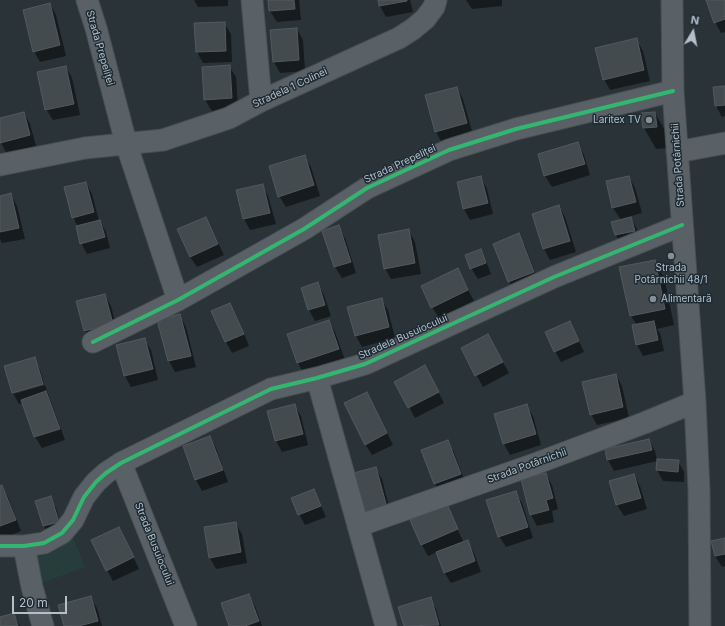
<!DOCTYPE html>
<meta charset="utf-8">
<style>
body{margin:0}
#map{position:relative;width:725px;height:626px;overflow:hidden;background:#2a3338;font-family:Inter,sans-serif}
canvas{display:block}
.north{position:absolute;left:673px;top:12px;width:40px;height:40px;-webkit-text-stroke:3px #1d2a33;paint-order:stroke;rotate:10deg;font-size:11px;font-weight:700;line-height:16px;text-align:center;color:#b4c0c9}
.north::after{content:'';display:block;margin:auto;width:14px;height:18px;background:#b4c0c9;clip-path:polygon(50% 0,100% 100%,50% 72%,0 100%)}
.scale{position:absolute;left:12px;top:596px;width:55px;height:18px;box-sizing:border-box;border:2px solid #b4c0c9;border-top:0;padding-left:5px;font-size:12px;line-height:14px;white-space:nowrap;color:#b4c0c9;-webkit-text-stroke:3px #1d2a33;paint-order:stroke}
</style>
<div id="map">
<canvas width="725" height="626"></canvas>
<div class="north">N</div>
<div class="scale">20 m</div>
</div>
<script>
const context = document.querySelector('canvas').getContext('2d');
context.lineJoin = 'round';
function fillPath(path, color) { context.fillStyle = color; context.fill(path, 'evenodd'); }
const poly = rows => new Path2D(rows.map(r => 'M' + r).join(''));
function trace(path, color, width, dash) { context.strokeStyle = color; context.lineWidth = width; context.lineCap = dash ? 'butt' : 'round'; context.setLineDash(dash || []); context.stroke(path); }
function write(font, color, halo, rows, align = 'center') {
  context.font = font + ' Inter,sans-serif'; context.lineWidth = 3; context.setLineDash([]); context.textBaseline = 'middle'; context.strokeStyle = halo; context.fillStyle = color; for (const [text, x, y, turn = 0] of rows) {
    context.save(); context.translate(x, y); context.rotate((+turn || 0) * Math.PI / 180); context.textAlign = isNaN(turn) ? turn : align; if (halo) context.strokeText(text, 0, 0); context.fillText(text, 0, 0); context.restore();
  }
}
fillPath(poly([
 [73,537,85,567,39,584,34,562,37,553,45,548]
]), '#273d3b');
fillPath(poly([
 [194,0,228,0,228,6,198,7],
 [269,0,299,0,301,20,277,22,270,11],
 [379,0,410,0,413,12,386,17,380,6],
 [466,0,502,0,502,6,472,9],
 [707,0,725,0,725,32,721,33,715,22],
 [50,4,56,15,66,56,40,62,34,51],
 [224,23,231,34,232,62,203,63,197,52],
 [297,29,303,40,305,71,280,73,274,62],
 [637,40,643,51,650,81,610,90,604,79],
 [229,66,236,77,238,109,212,111,205,100,203,67],
 [66,67,72,78,80,115,53,120,46,109],
 [725,87,725,116,722,117,716,106],
 [457,88,463,99,473,135,442,143,436,132],
 [24,113,30,124,36,146,7,154,0,141,0,119],
 [655,113,667,134,668,148,656,149,644,128],
 [578,144,584,155,590,175,552,187,545,176],
 [304,156,311,167,320,196,286,207,279,196],
 [629,177,635,188,642,213,624,218,624,220,631,218,637,229,640,242,622,246,616,235,621,220,613,208,607,182],
 [481,178,487,189,493,214,470,220,464,209],
 [86,183,92,194,99,221,100,221,106,232,110,248,87,254,81,243,78,227,73,217],
 [262,185,268,196,276,224,250,230,244,219,237,191],
 [11,195,17,206,25,239,2,243,0,239,0,197],
 [559,206,565,217,576,252,550,260,544,249,533,215],
 [206,218,224,255,197,267,190,257],
 [338,227,345,238,356,273,342,278,335,267],
 [409,231,415,242,421,274,391,279,385,268],
 [518,235,525,246,539,283,515,292,509,281],
 [480,250,486,261,491,274,478,279,471,268],
 [654,261,664,277,674,325,657,329,660,333,664,351,643,356,637,345,637,325,631,316,621,268],
 [457,269,474,301,439,318,432,307],
 [318,284,324,295,331,316,315,321,309,310],
 [105,295,111,306,119,335,91,342,85,331,78,302],
 [381,299,388,310,395,338,362,347,356,336],
 [230,304,236,315,249,346,232,353,226,342],
 [180,316,186,327,196,367,175,372,169,361],
 [329,321,335,332,345,360,304,374,298,363,288,335],
 [570,322,584,352,561,362,555,351],
 [144,339,151,350,158,380,131,387,125,376],
 [494,346,509,373,483,387,462,349],
 [34,359,40,370,44,383,14,392,14,394,45,385,65,440,42,448,35,437,23,403,19,404,13,393,6,367],
 [616,375,622,386,629,418,597,425,591,414],
 [431,378,444,403,415,418,409,407],
 [373,404,393,445,372,455,365,444],
 [294,405,301,416,308,445,282,452,276,441,268,412],
 [526,405,533,416,541,445,510,455,504,444],
 [210,437,216,448,228,482,202,491,196,480,184,447],
 [649,440,655,451,657,460,678,461,684,472,684,482,663,481,657,470,657,461,614,471,608,460,606,450],
 [447,441,454,452,466,485,441,495,435,484,422,450],
 [375,468,382,479,393,522,363,517],
 [546,474,552,485,558,509,552,511,554,522,537,526,531,515],
 [634,475,640,486,647,509,624,516,617,505,610,482],
 [2,486,8,497,21,531,0,540,0,487],
 [314,490,326,517,305,525,299,514],
 [515,492,522,503,533,538,506,547,499,536],
 [50,497,56,508,64,533,50,537,44,526,36,501],
 [446,505,463,541,449,547,450,548,467,542,474,553,481,572,451,583,444,572,437,552,428,556,422,545],
 [235,523,242,534,247,563,216,569,210,558],
 [125,539,139,569,113,581,107,570],
 [725,539,725,566,722,567,715,556],
 [249,595,255,606,262,626,230,626],
 [90,597,97,608,102,626,65,626],
 [430,598,436,609,441,626,405,626,399,607],
 [14,614,20,626,0,626,0,618]
]), '#0007');
const building = poly([
 [268,0,294,0,295,9,269,11,268,0],
 [378,0,407,0,407,1,379,6,378,0],
 [706,0,725,0,725,19,714,23,706,0],
 [50,3,60,45,33,52,23,10,50,3],
 [225,22,226,51,196,52,194,23,225,22],
 [297,28,299,60,273,62,270,30,297,28],
 [637,38,644,70,603,80,595,48,637,38],
 [230,65,232,98,204,100,202,67,230,65],
 [66,66,74,104,45,110,37,72,66,66],
 [725,86,725,105,715,106,713,87,725,86],
 [457,87,467,123,435,132,425,95,457,87],
 [24,112,30,135,0,143,0,118,24,112],
 [655,112,657,127,643,128,641,113,655,112],
 [578,142,585,164,544,176,538,154,578,142],
 [305,155,314,185,278,197,269,166,305,155],
 [481,176,488,203,463,209,457,182,481,176],
 [629,176,636,202,612,208,606,181,629,176],
 [86,182,94,212,72,218,64,187,86,182],
 [263,184,270,213,243,219,236,190,263,184],
 [11,193,19,228,0,232,0,196,11,193],
 [559,205,570,241,543,249,532,214,559,205],
 [206,217,218,244,190,257,177,229,206,217],
 [631,217,635,231,615,235,611,222,631,217],
 [100,220,105,237,80,244,76,226,100,220],
 [339,225,351,262,334,267,322,231,339,225],
 [409,229,415,263,384,269,378,235,409,229],
 [519,233,534,272,508,282,493,244,519,233],
 [481,249,486,263,470,269,465,255,481,249],
 [655,260,665,309,630,316,619,267,655,260],
 [458,268,468,290,431,308,421,286,458,268],
 [318,282,325,305,308,310,301,288,318,282],
 [105,294,113,324,84,331,76,301,105,294],
 [382,298,389,327,355,336,347,307,382,298],
 [230,303,244,334,225,342,211,311,230,303],
 [180,314,191,356,168,361,157,320,180,314],
 [329,320,339,349,297,363,287,334,329,320],
 [570,321,579,341,554,352,545,332,570,321],
 [654,321,658,340,636,345,632,325,654,321],
 [488,334,503,362,475,376,461,348,488,334],
 [145,338,153,369,124,376,116,345,145,338],
 [35,357,43,384,12,393,4,366,35,357],
 [425,365,439,392,408,408,394,382,425,365],
 [616,374,623,407,590,415,582,382,616,374],
 [46,391,60,429,34,437,21,400,46,391],
 [367,392,387,433,365,445,344,403,367,392],
 [295,404,303,434,275,441,267,411,295,404],
 [527,404,536,434,503,444,494,414,527,404],
 [210,436,223,470,195,480,183,446,210,436],
 [649,439,652,450,607,460,605,449,649,439],
 [448,440,461,474,434,484,421,450,448,440],
 [657,459,679,460,678,472,656,470,657,459],
 [376,467,388,511,362,518,350,474,376,467],
 [546,473,553,498,546,500,549,510,530,515,521,479,546,473],
 [634,474,641,498,616,505,609,481,634,474],
 [2,485,16,520,0,526,0,486,2,485],
 [314,489,321,506,298,515,291,498,314,489],
 [516,491,528,527,498,537,486,500,516,491],
 [51,496,59,522,43,526,35,501,51,496],
 [447,504,458,529,421,545,410,520,447,504],
 [236,522,241,552,209,558,204,527,236,522],
 [119,527,134,557,106,571,91,540,119,527],
 [725,538,725,554,715,556,711,541,725,538],
 [468,540,475,561,444,573,436,552,468,540],
 [249,594,259,621,245,626,229,626,221,603,249,594],
 [91,596,98,621,79,626,64,626,58,605,91,596],
 [431,597,439,625,404,626,398,607,431,597],
 [14,613,18,626,0,626,0,617,14,613]
]);
fillPath(building, '#434b4f');
trace(building, '#525a5f', 1);
const minor = poly([
 [87,0,96,28,126,143,178,300],
 [252,0,261,101],
 [672,0,673,91,695,402,699,490,700,626],
 [677,152,725,143],
 [0,165,85,148,163,140,229,118,261,101,399,38,413,29,425,19,434,7,436,0],
 [93,342,178,300,304,229,367,188,449,150,516,129,673,91],
 [317,378,386,626],
 [121,463,186,626],
 [358,526,532,465,644,423,695,402],
 [0,546,24,546,44,543,62,533,73,520,84,497,96,482,106,473,121,463,271,389,317,378,365,364,554,277,682,225],
 [24,546,32,587,43,626]
]);
trace(minor, '#484f53', 23);
trace(minor, '#5a6166', 21);
trace(poly([
 [93,342,178,300,304,229,367,188,449,150,516,129,673,91],
 [0,546,24,546,44,543,62,533,73,520,84,497,96,482,106,473,121,463,271,389,317,378,365,364,554,277,682,225]
]), '#33b770', 4);
for (const [x, y, r, color] of [
 [649,120,4,"#848f96"],
 [671,256,4,"#848f96"],
 [653,299,4,"#848f96"]
]) { const dot = new Path2D(); dot.arc(x, y, r, 0, 2 * Math.PI); context.fillStyle = color; context.fill(dot); trace(dot, '#1d2a33', 1.5); }
write('10px', '#b4c0c9', '#1d2a33', [
 ["Strada Prepeliței",100,48,74],
 ["Stradela 1 Colinei",290,88,-25],
 ["Strada Prepeliței",400,164,-25],
 ["Strada Potârnichii",678,165,-94],
 ["Stradela Busuiocului",403,337,-24],
 ["Strada Potârnichii",527,466,-20],
 ["Strada Busuiocului",154,544,68]
]);
write('10px', '#b4c0c9', '#1d2a33', [
 ["Laritex TV",641,120],
 ["Strada",671,268,"center"],
 ["Potârnichii 48/1",671,280,"center"],
 ["Alimentară",661,299,"left"]
], 'right');
</script>
